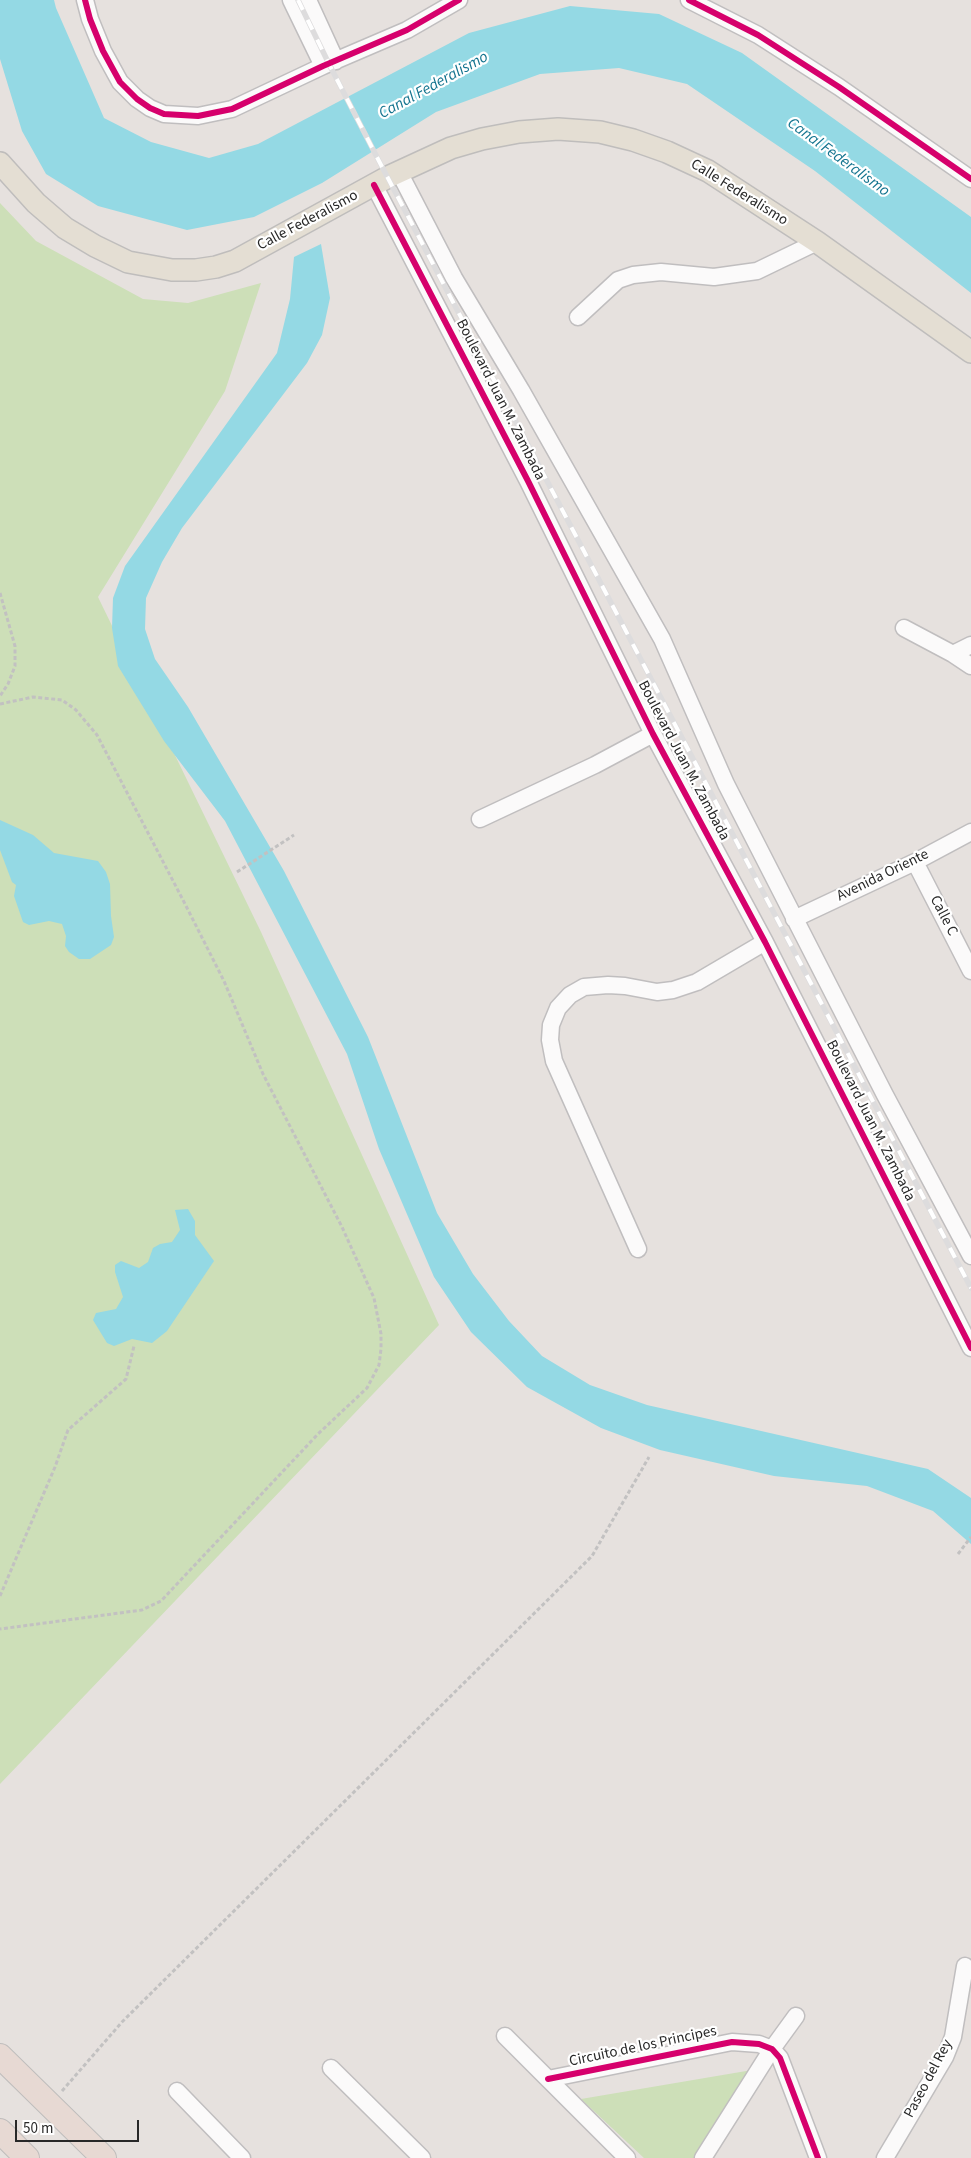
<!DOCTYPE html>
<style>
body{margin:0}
#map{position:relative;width:971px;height:2158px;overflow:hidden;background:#e6e1de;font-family:"Source Sans 3",sans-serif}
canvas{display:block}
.scale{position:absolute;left:15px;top:2120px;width:124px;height:22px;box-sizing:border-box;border:2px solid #282828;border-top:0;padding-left:6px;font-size:15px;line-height:18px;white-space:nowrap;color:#282828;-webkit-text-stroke:4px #fff;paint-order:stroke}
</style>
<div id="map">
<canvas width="971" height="2158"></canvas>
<div class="scale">50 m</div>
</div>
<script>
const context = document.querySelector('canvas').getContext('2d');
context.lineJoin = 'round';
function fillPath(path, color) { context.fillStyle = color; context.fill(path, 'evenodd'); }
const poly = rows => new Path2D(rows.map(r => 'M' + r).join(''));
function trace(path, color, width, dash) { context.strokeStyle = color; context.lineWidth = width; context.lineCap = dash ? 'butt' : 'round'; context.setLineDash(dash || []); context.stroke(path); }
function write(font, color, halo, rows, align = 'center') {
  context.font = font + ' "Source Sans 3",sans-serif'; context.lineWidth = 4.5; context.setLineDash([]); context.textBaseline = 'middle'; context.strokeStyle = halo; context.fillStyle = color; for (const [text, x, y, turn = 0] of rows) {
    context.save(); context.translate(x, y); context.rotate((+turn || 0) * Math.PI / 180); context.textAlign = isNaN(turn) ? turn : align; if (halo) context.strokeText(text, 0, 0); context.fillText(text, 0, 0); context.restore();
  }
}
fillPath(poly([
 [0,203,36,241,143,299,188,303,261,283,225,391,98,597,261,932,439,1325,0,1784],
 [758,2069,699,2158,644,2158,581,2099]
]), '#cddfb8');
fillPath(poly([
 [0,0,54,0,56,8,104,118,151,142,209,158,258,144,469,33,570,6,659,14,742,53,971,217,971,293,815,171,687,84,619,68,540,74,436,112,322,183,254,217,187,230,98,206,46,174,22,131,0,59],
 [321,244,330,298,322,335,307,363,182,528,162,562,146,598,145,629,155,659,188,707,284,871,368,1037,437,1213,473,1274,509,1321,542,1356,590,1385,647,1405,928,1469,971,1498,971,1544,933,1511,867,1486,774,1476,660,1450,601,1428,527,1387,471,1332,434,1277,379,1149,347,1054,225,821,164,741,118,666,112,628,113,598,125,566,277,353,290,299,294,257],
 [0,820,33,835,54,853,98,861,106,872,110,884,111,916,114,937,111,945,90,959,79,959,69,952,65,946,66,936,62,924,49,921,29,925,23,922,14,896,16,885,12,882,0,850],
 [188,1209,195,1221,195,1235,214,1261,167,1331,152,1343,132,1339,114,1346,107,1343,93,1320,96,1313,116,1309,123,1297,115,1272,115,1265,121,1261,139,1268,148,1262,153,1248,160,1244,172,1242,180,1230,175,1210]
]), '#94d9e4');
const minor = poly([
 [85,0,90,19,103,51,120,82,137,99,150,108,164,114,198,116,232,109,323,66,407,30,459,0],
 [291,0,323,66],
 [308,0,336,61],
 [689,0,758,35,839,87,971,179],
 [399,172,454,278,521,390,662,639,726,784,885,1095,971,1256],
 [374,185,528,481,653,734,765,942,971,1348],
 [578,317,618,280,633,275,661,272,714,277,757,271,817,242],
 [904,628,953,654,971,666],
 [953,654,971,645],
 [480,819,595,765,653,734],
 [915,862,971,971],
 [794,919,915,862,971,832],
 [638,1249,554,1061,550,1040,551,1025,558,1008,570,995,584,987,608,985,625,986,657,992,673,990,697,982,765,942],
 [505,2036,627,2158],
 [331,2068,422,2158],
 [548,2079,732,2042,759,2044,772,2049,780,2058,818,2158],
 [177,2091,242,2158],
 [703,2158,772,2049,796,2016],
 [885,2158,945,2057,953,2037,965,1966]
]);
const major = poly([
 [0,163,36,203,65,228,95,246,128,262,172,270,196,270,216,267,235,261,388,177,451,148,482,139,519,132,558,129,600,132,633,140,667,152,708,171,817,242,971,352]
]);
const highway = poly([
 [0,2056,104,2158],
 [0,2131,27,2158]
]);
trace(minor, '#c0bebf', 19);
trace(major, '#bfbdbc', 24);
trace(highway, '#bfbdbc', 26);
trace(poly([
 [0,593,15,646,15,666,8,684,0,696],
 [0,704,33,697,62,700,76,710,97,735,183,900,224,981,263,1074,342,1227,374,1298,381,1334,381,1349,379,1365,367,1388,318,1434,161,1601,142,1610,0,1629],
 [237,872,294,835],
 [958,1554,971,1537],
 [0,1596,55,1467,68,1430,126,1379,134,1346],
 [62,2091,122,2022,592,1556,649,1457]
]), '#c2c1c1', 3, [4, 2.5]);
trace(minor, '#fbfafa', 16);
trace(major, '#e4ded3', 21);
trace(highway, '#e7d9d3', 24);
const rail = poly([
 [298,0,329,64,380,163,971,1288]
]);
trace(rail, '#dddcdd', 5.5);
trace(rail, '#fff', 4, [11]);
trace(poly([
 [85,0,90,19,103,51,120,82,137,99,150,108,164,114,198,116,232,109,323,66,407,30,459,0],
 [689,0,758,35,839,87,971,179],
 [374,185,528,481,653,734,765,942,971,1348],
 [548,2079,732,2042,759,2044,772,2049,780,2058,818,2158]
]), '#d6006c', 6);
write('15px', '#282828', '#fff', [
 ["Calle Federalismo",739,193,32],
 ["Calle Federalismo",308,221,-28],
 ["Boulevard Juan M. Zambada",500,400,63],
 ["Boulevard Juan M. Zambada",683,761,62],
 ["Avenida Oriente",883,876,-26],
 ["Calle C",943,916,63],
 ["Boulevard Juan M. Zambada",870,1121,63],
 ["Circuito de los Principes",643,2047,-12],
 ["Paseo del Rey",929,2079,-62]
]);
write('italic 16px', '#14748f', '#fff', [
 ["Canal Federalismo",434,86,-29],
 ["Canal Federalismo",838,158,36]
]);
</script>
